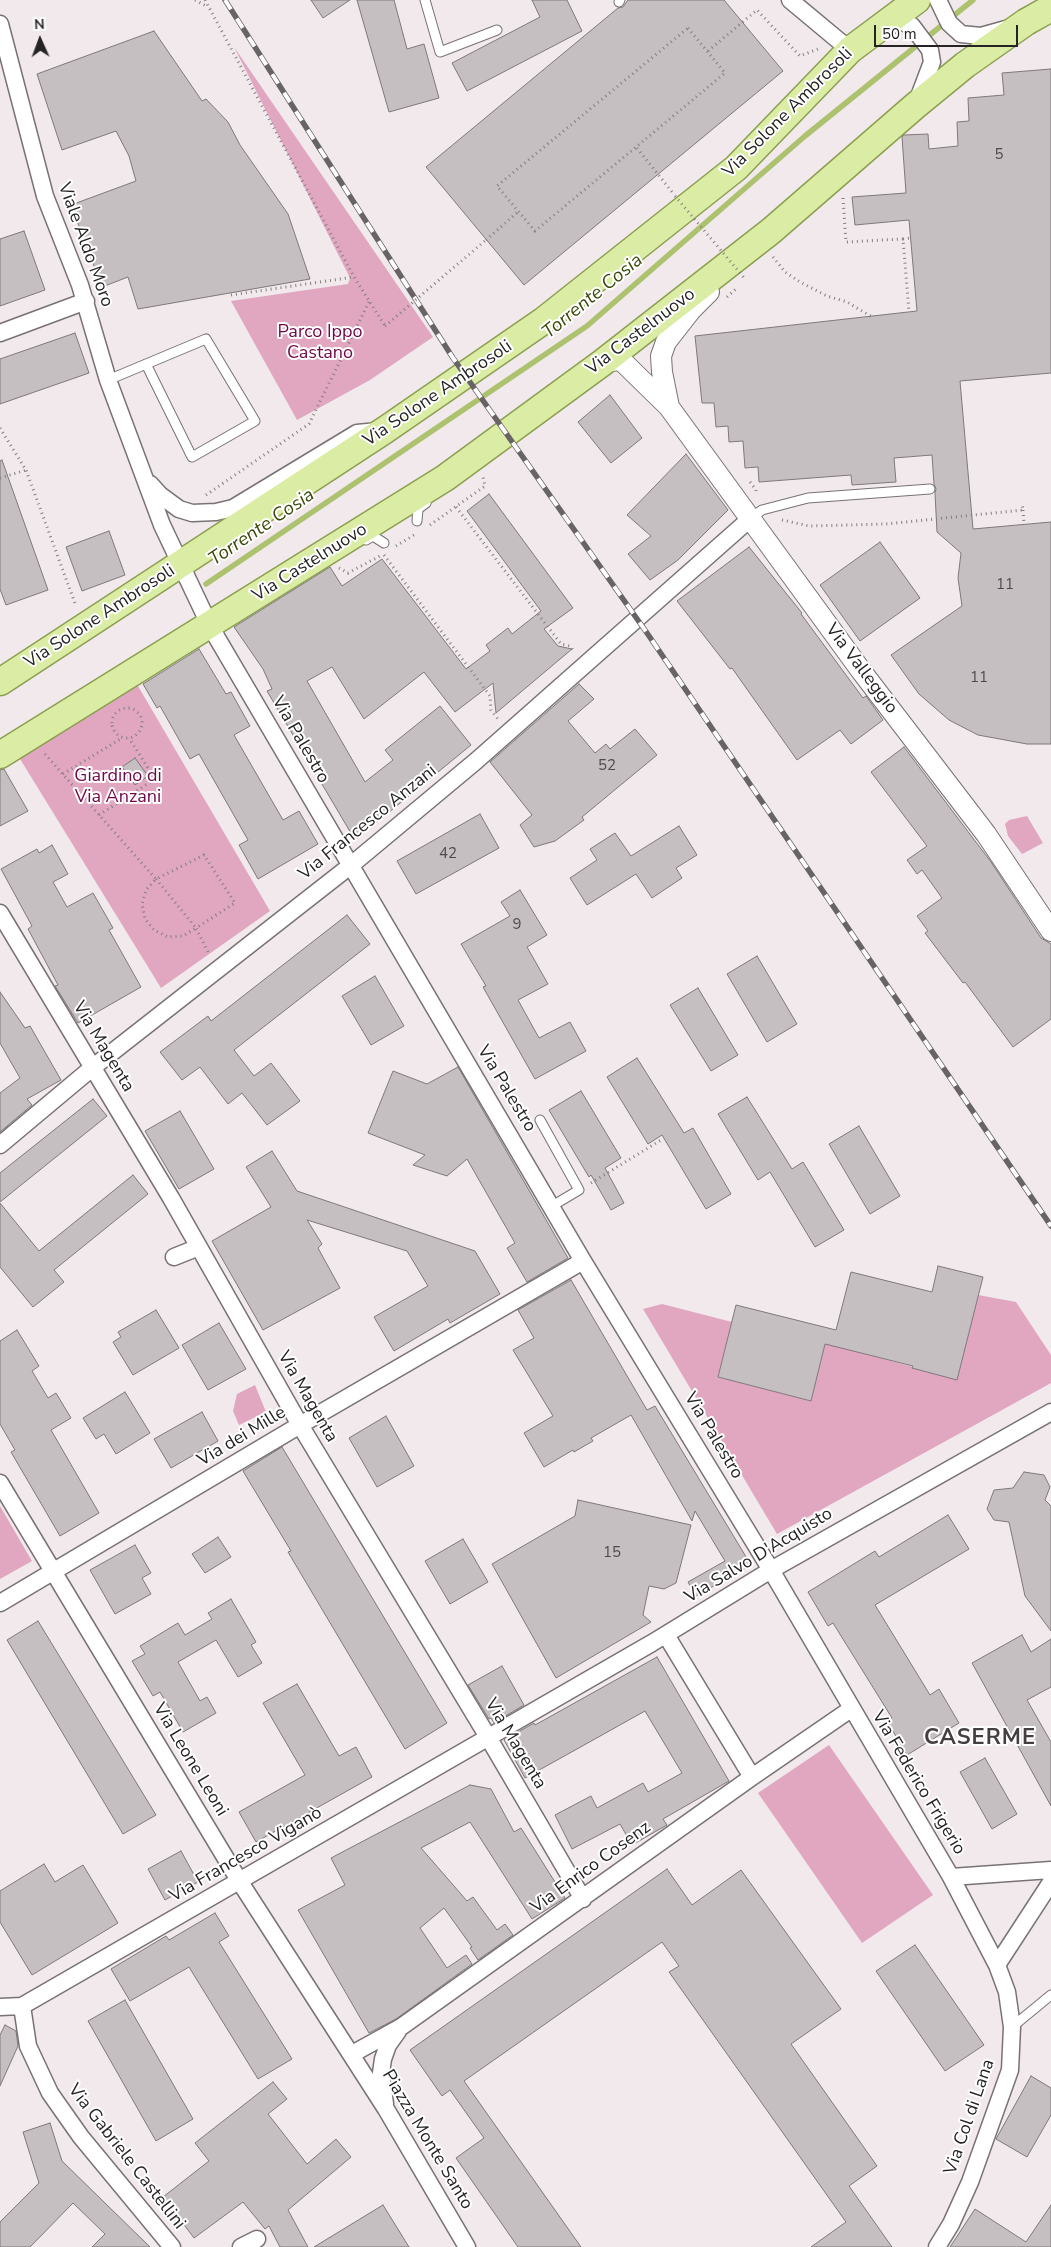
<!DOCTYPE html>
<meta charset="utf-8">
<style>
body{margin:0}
#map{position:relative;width:1051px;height:2247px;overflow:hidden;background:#f1e9ec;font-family:"Nunito Sans",sans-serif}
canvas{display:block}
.north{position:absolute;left:15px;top:15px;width:50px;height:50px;-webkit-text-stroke:4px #fff;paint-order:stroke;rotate:358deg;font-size:14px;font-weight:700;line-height:20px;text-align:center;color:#262324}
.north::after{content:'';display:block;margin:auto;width:18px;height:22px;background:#262324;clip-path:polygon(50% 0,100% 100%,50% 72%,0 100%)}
.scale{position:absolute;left:874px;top:25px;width:144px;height:22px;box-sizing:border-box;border:2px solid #262324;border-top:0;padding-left:6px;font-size:15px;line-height:18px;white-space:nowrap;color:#262324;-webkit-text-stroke:4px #fff;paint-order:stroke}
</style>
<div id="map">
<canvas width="1051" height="2247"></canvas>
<div class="north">N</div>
<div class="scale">50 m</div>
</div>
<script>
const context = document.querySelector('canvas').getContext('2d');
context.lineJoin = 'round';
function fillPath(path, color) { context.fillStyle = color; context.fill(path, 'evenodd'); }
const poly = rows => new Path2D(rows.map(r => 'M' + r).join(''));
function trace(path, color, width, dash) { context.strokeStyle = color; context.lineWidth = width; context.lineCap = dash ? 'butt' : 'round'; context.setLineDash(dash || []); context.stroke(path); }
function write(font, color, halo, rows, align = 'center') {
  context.font = font + ' "Nunito Sans",sans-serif'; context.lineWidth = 4; context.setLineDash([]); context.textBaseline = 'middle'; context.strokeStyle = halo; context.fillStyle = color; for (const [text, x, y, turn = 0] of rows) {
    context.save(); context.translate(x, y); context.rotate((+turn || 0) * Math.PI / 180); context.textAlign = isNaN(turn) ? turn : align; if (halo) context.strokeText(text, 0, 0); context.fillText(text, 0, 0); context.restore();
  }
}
fillPath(poly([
 [234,47,433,337,370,380,297,420,231,301,348,284,350,278],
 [135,681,270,911,161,988,17,754],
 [1027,816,1043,843,1022,854,1008,836,1005,824,1009,820],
 [978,1295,1016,1302,1051,1355,1051,1383,777,1534,643,1309,662,1304,732,1322,718,1377,811,1401,825,1343,957,1379],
 [255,1385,266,1412,239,1425,233,1411,237,1394],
 [0,1506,32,1561,0,1579],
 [829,1745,933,1895,862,1943,758,1793]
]), '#e1a6c0');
trace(poly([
 [206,584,587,326,805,136,973,0]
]), '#acc26e', 5.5);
const building = poly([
 [311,0,350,0,323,18,311,0],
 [357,0,394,0,407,49,424,44,439,98,389,112,357,0],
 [532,0,567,0,582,31,467,91,452,63,540,17,532,0],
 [628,0,724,0,783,71,524,285,426,167,618,8,623,7,628,0],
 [154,31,202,101,206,99,228,122,240,145,288,214,310,279,138,309,128,277,102,287,71,205,136,181,129,156,116,131,62,150,37,74,154,31],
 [1051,69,1051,373,960,381,973,529,1051,522,1051,744,1027,744,978,735,949,720,919,694,891,655,962,606,958,578,961,553,937,532,935,493,936,489,934,484,932,455,894,458,896,482,852,485,851,475,759,482,758,467,745,468,743,441,729,442,728,426,716,427,714,403,702,403,695,336,917,311,909,220,855,225,852,197,906,193,902,137,904,135,928,134,929,149,958,146,957,122,969,121,968,98,1004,95,1002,73,1051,69],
 [24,231,45,290,0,306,0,239,24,231],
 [75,333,89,373,0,404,0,359,75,333],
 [610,395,642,438,611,463,578,422,610,395],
 [686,454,728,510,678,560,650,580,628,554,651,536,627,515,686,454],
 [2,460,48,590,6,605,0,589,0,461,2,460],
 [489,494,573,608,544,629,558,646,572,649,496,713,493,683,455,712,424,672,364,719,332,667,307,681,365,782,393,760,385,750,440,706,471,745,355,840,267,691,272,689,263,669,234,627,330,567,342,586,382,559,466,669,490,651,486,645,508,628,512,634,541,611,467,511,489,494],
 [109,531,125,575,82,591,66,547,109,531],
 [880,542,920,598,860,641,820,585,880,542],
 [749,547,802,613,801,614,863,698,866,696,883,720,851,744,840,730,797,760,732,668,730,669,677,601,749,547],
 [199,649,226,694,231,692,250,726,234,735,283,820,299,811,318,844,258,879,239,845,248,840,199,754,190,759,160,706,157,708,143,684,199,649],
 [579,684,594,699,568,721,595,753,606,744,610,749,635,729,657,755,582,817,584,820,555,841,534,847,520,825,532,815,490,762,579,684],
 [904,747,991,862,1041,938,1051,944,1051,1019,1013,1047,965,982,963,983,925,933,928,931,917,916,942,898,922,870,917,874,907,860,927,846,871,772,904,747],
 [135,758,148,776,135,785,122,767,135,758],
 [4,769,28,811,0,826,0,770,4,769],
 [480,814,499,848,416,894,397,861,480,814],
 [679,826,697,855,676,868,682,878,652,898,636,874,587,905,570,878,597,860,590,849,615,833,631,856,679,826],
 [52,845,68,874,53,882,67,907,93,893,113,928,109,930,141,987,78,1023,55,986,58,985,28,929,32,926,1,869,37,849,39,853,52,845],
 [520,890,547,935,527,947,548,984,518,1000,539,1038,570,1022,586,1051,535,1079,483,987,486,986,461,944,510,916,501,902,520,890],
 [347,915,370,944,234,1050,254,1076,271,1063,300,1101,267,1125,242,1093,228,1104,200,1067,182,1080,160,1052,208,1016,211,1021,347,915],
 [757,956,797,1024,767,1042,727,974,757,956],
 [375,976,404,1026,371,1045,342,996,375,976],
 [698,988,738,1055,711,1071,670,1005,698,988],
 [0,992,25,1028,30,1026,61,1080,27,1099,32,1105,0,1132,0,1093,20,1078,0,1043,0,992],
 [637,1058,684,1133,693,1128,731,1194,706,1209,662,1135,648,1144,607,1077,637,1058],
 [458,1067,568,1258,527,1282,507,1248,515,1243,467,1159,447,1176,413,1165,425,1155,368,1133,393,1071,427,1084,458,1067],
 [581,1091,621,1158,605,1168,624,1203,611,1210,591,1175,589,1177,549,1110,581,1091],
 [747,1097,792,1169,803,1162,844,1230,815,1247,770,1172,758,1180,718,1114,747,1097],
 [93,1099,107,1116,0,1202,0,1173,93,1099],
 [180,1111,214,1169,179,1189,145,1131,180,1111],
 [859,1126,900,1196,870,1214,829,1144,859,1126],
 [272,1151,297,1191,475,1251,500,1294,450,1323,448,1319,394,1351,374,1317,428,1286,407,1251,307,1220,322,1244,318,1248,340,1288,263,1330,212,1241,271,1207,246,1167,272,1151],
 [133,1175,148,1194,54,1270,64,1282,33,1307,0,1267,0,1203,39,1251,133,1175],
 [938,1266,983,1277,957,1380,912,1368,913,1366,825,1344,811,1401,718,1377,736,1305,836,1330,851,1272,932,1292,938,1266],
 [571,1280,647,1410,655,1406,751,1565,696,1596,688,1582,725,1561,695,1511,692,1521,631,1415,591,1438,593,1441,574,1452,573,1450,544,1467,524,1433,553,1416,513,1350,534,1338,518,1310,571,1280],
 [156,1310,179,1348,133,1375,113,1342,121,1337,118,1332,156,1310],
 [219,1323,246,1369,208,1390,182,1345,219,1323],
 [17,1330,39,1366,32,1371,48,1398,56,1393,71,1418,51,1430,99,1513,60,1536,11,1452,15,1450,0,1424,0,1341,17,1330],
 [125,1392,150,1433,116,1454,104,1434,96,1439,83,1418,125,1392],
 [202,1412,218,1441,171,1468,154,1439,202,1412],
 [386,1416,414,1466,377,1487,349,1438,386,1416],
 [282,1447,447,1723,405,1749,288,1552,291,1551,243,1471,282,1447],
 [1024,1472,1044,1475,1050,1487,1045,1500,1051,1506,1051,1631,1025,1596,1009,1522,994,1520,987,1509,994,1490,1013,1488,1024,1472],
 [578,1500,691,1525,676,1583,664,1589,649,1586,643,1615,651,1622,556,1678,492,1564,575,1516,578,1500],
 [948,1515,969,1549,875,1605,930,1695,939,1689,959,1723,907,1755,887,1721,892,1718,833,1623,828,1626,808,1592,875,1551,879,1557,948,1515],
 [218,1537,231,1557,205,1573,192,1554,218,1537],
 [463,1539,488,1582,450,1604,425,1561,463,1539],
 [135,1545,151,1573,142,1578,151,1594,115,1614,90,1570,135,1545],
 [231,1599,256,1642,251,1645,262,1663,238,1677,216,1640,178,1662,200,1701,207,1697,216,1713,183,1732,160,1692,153,1696,132,1661,145,1654,140,1646,178,1623,185,1635,212,1619,208,1613,231,1599],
 [38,1621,156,1815,123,1834,7,1640,38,1621],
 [1022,1635,1031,1652,1051,1639,1051,1687,1027,1700,1051,1742,1051,1806,972,1663,1022,1635],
 [657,1657,729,1781,663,1819,667,1825,632,1845,620,1824,572,1849,555,1815,591,1796,597,1808,643,1783,648,1792,682,1773,645,1711,525,1778,504,1740,534,1723,535,1725,657,1657],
 [502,1666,524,1705,494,1723,491,1718,489,1719,468,1685,502,1666],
 [297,1684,339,1756,356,1747,372,1777,256,1842,239,1812,305,1775,263,1703,297,1684],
 [985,1758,1017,1814,992,1829,960,1772,985,1758],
 [470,1785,491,1789,514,1832,521,1828,565,1898,532,1919,470,1822,421,1848,467,1901,473,1897,497,1930,505,1924,513,1935,478,1960,470,1948,472,1947,444,1908,420,1928,447,1968,466,1955,472,1964,396,2019,369,2033,298,1910,345,1885,331,1858,470,1785],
 [181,1851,198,1882,165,1900,148,1869,181,1851],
 [44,1864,55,1882,83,1865,118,1923,32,1975,0,1922,0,1891,44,1864],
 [667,1869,692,1905,741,1870,841,2009,791,2044,877,2166,849,2186,892,2247,811,2247,846,2222,669,1972,679,1966,662,1942,464,2081,581,2247,518,2247,456,2158,484,2138,450,2090,442,2096,410,2050,667,1869],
 [215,1913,229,1936,219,1942,292,2059,258,2079,189,1967,130,2001,111,1969,166,1936,169,1940,215,1913],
 [915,1945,984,2045,945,2071,876,1971,915,1945],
 [125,2000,193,2119,156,2141,88,2021,125,2000],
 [5,2025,16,2031,18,2046,0,2086,0,2035,5,2025],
 [1031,2076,1051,2088,1051,2115,1027,2157,996,2139,1031,2076],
 [273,2082,287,2099,268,2114,307,2164,336,2139,351,2157,288,2210,308,2247,280,2247,269,2226,265,2229,243,2202,194,2238,163,2197,209,2161,195,2143,273,2082],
 [50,2123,62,2161,150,2247,92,2247,105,2234,73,2203,30,2247,0,2247,0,2222,39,2183,23,2132,50,2123],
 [383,2205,409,2247,314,2247,383,2205],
 [1051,2205,1051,2247,950,2247,975,2209,1026,2242,1051,2205]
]);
fillPath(building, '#c6bfc2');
trace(building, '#7f787b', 1);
const service = poly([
 [425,0,440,52,497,30],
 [619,2,620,0],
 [108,380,206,339,255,421,192,457,146,364],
 [751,518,762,510,808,498,930,489],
 [417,521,418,509,426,503],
 [366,540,373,536,384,543],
 [540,1120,579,1190,552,1206],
 [1012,2027,1051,1995]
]);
const minor = poly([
 [790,0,850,50],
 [938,0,949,23,961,34,981,36,1006,29],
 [888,22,900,21,912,26,930,50,932,62,918,99],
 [0,24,45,196,80,285,108,380,162,525,210,626,583,1261,771,1570,951,1877,997,1965,1007,1992,1012,2027,1010,2070,970,2182,951,2224,937,2247],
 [0,333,86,301],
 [150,484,160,495,179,509,192,513,216,512,233,508,357,433,378,431],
 [0,913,171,1198,300,1425,488,1737,583,1899],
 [0,1145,92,1068,350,866,476,761,751,518],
 [174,1257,199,1247],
 [0,1483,240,1882,386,2109,467,2247],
 [0,1603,300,1425,583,1261],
 [666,1635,752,1777],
 [951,1877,1051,1870],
 [997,1965,1051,1882],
 [22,2006,28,2046,50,2093,81,2137,172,2247],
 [0,2007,22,2006,652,1643,771,1570,1051,1412],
 [352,2054,401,2027,752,1777,851,1709],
 [385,2104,381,2073,383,2059,388,2045,398,2031],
 [241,2247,257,2239]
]);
const tertiary = poly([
 [602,363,617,360,623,362,669,407,862,672,986,834,1051,931],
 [669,407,662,372,661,356,666,342,691,310,709,292]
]);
const primary = poly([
 [0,682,385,430,543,321,736,168,850,50,917,0],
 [0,755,445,478,602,363,771,231,915,106,965,65,1026,22,1051,8]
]);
trace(service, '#797275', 11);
trace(minor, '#797275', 19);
trace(tertiary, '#797275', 22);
trace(primary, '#8c9e50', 29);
trace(poly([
 [195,0,206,6],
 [205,0,354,277,385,326],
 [688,28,725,73,535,231,497,186,688,28],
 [708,51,757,10,800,56,818,49],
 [637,148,672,192],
 [843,198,846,242,903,239,909,312],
 [903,239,911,238],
 [486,240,519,211],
 [773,257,785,272,800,282,827,296,847,302,872,317],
 [231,295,354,277],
 [727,297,737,288],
 [0,428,26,470,76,606],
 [0,478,26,470],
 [750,482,756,490,755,494],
 [206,495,309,424,369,302],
 [456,507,561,644,570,646,574,652],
 [1023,510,1024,524],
 [782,520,809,526,886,524,1023,510,1022,503],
 [430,525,485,486,483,477],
 [396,546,414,535],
 [384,555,490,696,491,710,498,719],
 [339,568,348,573,380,556],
 '112 723a15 15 0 1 1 30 0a15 15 0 1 1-30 0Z',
 [45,754,156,879,204,855,235,903,196,928,209,954],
 [63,774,122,738],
 [99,815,155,779,129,738],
 [156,879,196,928,183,936,168,937,154,930,145,919,142,904,146,890,156,879],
 [591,1183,661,1140]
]), '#837e7f', 3, [1, 4]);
trace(service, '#fff', 9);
trace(minor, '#fff', 16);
trace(tertiary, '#fff', 20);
trace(primary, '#dbeda4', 26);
const rail = poly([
 [225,0,453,358,647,633,1051,1226]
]);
trace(rail, '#686365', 5.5);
trace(rail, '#fff', 4, [11]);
trace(poly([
 [675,196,746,280],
 [385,326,486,240]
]), '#837e7f', 3, [1, 4]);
write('15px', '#4e4a4c', null, [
 ["5",999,155],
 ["11",1005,585],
 ["11",979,678],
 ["52",607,766],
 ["42",448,854],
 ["9",517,925],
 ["15",612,1553]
]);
write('18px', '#262324', '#fff', [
 ["Via Solone Ambrosoli",788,113,-45],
 ["Viale Aldo Moro",85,245,70],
 ["Via Castelnuovo",641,332,-37],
 ["Via Solone Ambrosoli",438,394,-34],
 ["Via Castelnuovo",310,563,-32],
 ["Via Solone Ambrosoli",100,617,-33],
 ["Via Valleggio",861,669,53],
 ["Via Palestro",300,740,60],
 ["Via Francesco Anzani",368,823,-39],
 ["Via Magenta",103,1047,59],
 ["Via Palestro",506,1089,59],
 ["Via Magenta",307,1397,60],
 ["Via Palestro",713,1436,59],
 ["Via dei Mille",242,1437,-31],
 ["Via Salvo D'Acquisto",759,1556,-31],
 ["Via Magenta",515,1744,59],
 ["Via Leone Leoni",190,1760,59],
 ["Via Federico Frigerio",918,1783,59],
 ["Via Francesco Viganò",246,1855,-30],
 ["Via Enrico Cosenz",591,1868,-36],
 ["Via Col di Lana",970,2117,-71],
 ["Piazza Monte Santo",427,2140,59],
 ["Via Gabriele Castellini",126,2157,52]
]);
write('18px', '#6f0846', '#fff', [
 ["Parco Ippo",320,333],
 ["Castano",320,354],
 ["Giardino di",118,777],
 ["Via Anzani",118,798]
]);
write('italic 19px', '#3b4908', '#fff', [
 ["Torrente Cosia",593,297,-39],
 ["Torrente Cosia",262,528,-34]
]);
context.letterSpacing = '1px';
write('bold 22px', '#443e41', '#fff', [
 ["CASERME",980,1739]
]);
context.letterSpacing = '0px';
</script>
